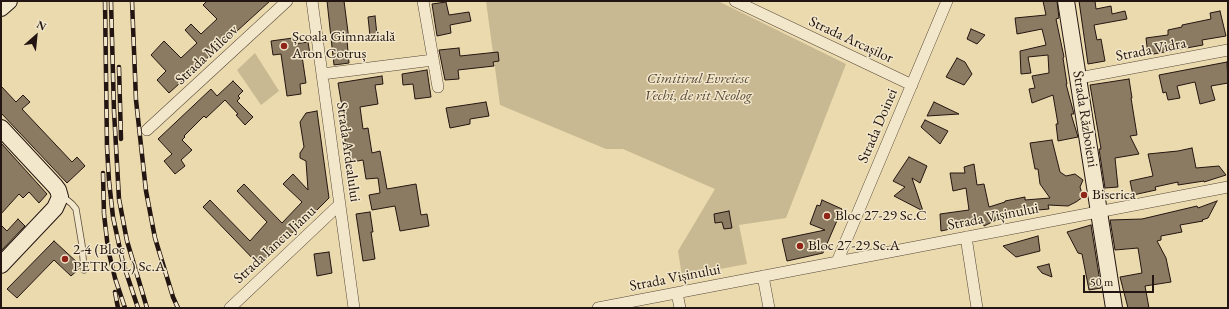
<!DOCTYPE html>
<meta charset="utf-8">
<style>
body{margin:0}
#map{position:relative;width:1229px;height:309px;overflow:hidden;background:#ebdaad;font-family:"EB Garamond",serif}
canvas{display:block}
.frame{position:absolute;inset:0;border:2px solid #231511;pointer-events:none}
.north{position:absolute;left:16px;top:16px;width:40px;height:40px;-webkit-text-stroke:3px #f2e7ca;paint-order:stroke;rotate:27deg;font-size:11px;font-weight:700;line-height:16px;text-align:center;color:#231511}
.north::after{content:'';display:block;margin:auto;width:14px;height:18px;background:#231511;clip-path:polygon(50% 0,100% 100%,50% 72%,0 100%)}
.scale{position:absolute;left:1083px;top:275px;width:71px;height:18px;box-sizing:border-box;border:2px solid #231511;border-top:0;padding-left:5px;font-size:12px;line-height:14px;white-space:nowrap;color:#231511;-webkit-text-stroke:3px #f2e7ca;paint-order:stroke}
</style>
<div id="map">
<canvas width="1229" height="309"></canvas>
<div class="frame"></div>
<div class="north">N</div>
<div class="scale">50 m</div>
</div>
<script>
const context = document.querySelector('canvas').getContext('2d');
context.lineJoin = 'round';
function fillPath(path, color) { context.fillStyle = color; context.fill(path, 'evenodd'); }
const poly = rows => new Path2D(rows.map(r => 'M' + r).join(''));
function trace(path, color, width, dash) { context.strokeStyle = color; context.lineWidth = width; context.lineCap = dash ? 'butt' : 'round'; context.setLineDash(dash || []); context.stroke(path); }
function write(font, color, halo, rows, align = 'center') {
  context.font = font + ' "EB Garamond",serif'; context.lineWidth = 3; context.setLineDash([]); context.textBaseline = 'middle'; context.strokeStyle = halo; context.fillStyle = color; for (const [text, x, y, turn = 0] of rows) {
    context.save(); context.translate(x, y); context.rotate((+turn || 0) * Math.PI / 180); context.textAlign = isNaN(turn) ? turn : align; if (halo) context.strokeText(text, 0, 0); context.fillText(text, 0, 0); context.restore();
  }
}
fillPath(poly([
 [486,1,718,1,846,64,786,218,739,225,747,264,682,276,678,251,715,189,623,149,606,149,500,105],
 [255,53,279,91,261,105,237,70]
]), '#c9b992');
const building = poly([
 [207,1,270,1,169,93,157,80,166,71,151,55,164,41,181,58,197,43,185,30,191,24,201,34,217,19,203,5,207,1],
 [327,1,344,1,349,40,347,40,349,63,334,65,327,1],
 [1043,1,1057,1,1059,18,1056,19,1064,57,1063,58,1067,84,1066,84,1074,114,1071,114,1078,137,1058,141,1056,124,1058,124,1053,95,1032,103,1029,89,1035,88,1032,76,1049,73,1048,55,1028,57,1031,73,1021,74,1020,51,1046,45,1042,29,1017,34,1015,18,1046,15,1043,1],
 [1079,1,1095,1,1096,9,1111,6,1112,14,1125,11,1127,19,1094,25,1097,40,1101,39,1105,61,1088,64,1079,1],
 [446,2,449,15,469,12,471,21,450,25,451,33,437,36,432,4,446,2],
 [1220,11,1226,36,1202,40,1203,45,1148,55,1146,38,1168,35,1168,30,1182,27,1182,25,1211,19,1210,13,1220,11],
 [375,16,377,35,370,36,368,17,375,16],
 [971,29,985,35,977,44,967,39,971,29],
 [293,38,294,44,308,42,310,54,302,56,306,83,300,84,301,94,287,96,281,54,273,55,271,41,293,38],
 [459,48,460,56,498,52,499,61,493,62,494,66,458,70,459,79,445,80,439,50,459,48],
 [957,58,965,62,972,74,964,85,946,77,957,58],
 [1227,62,1228,83,1211,86,1215,100,1200,104,1195,82,1177,86,1180,98,1168,100,1166,92,1163,93,1159,75,1227,62],
 [427,70,431,97,415,99,413,84,403,85,402,74,427,70],
 [382,76,383,84,375,85,378,104,360,107,363,129,368,128,372,153,380,151,387,189,416,184,421,215,427,214,429,226,400,231,395,206,372,210,369,195,380,193,378,178,366,179,363,160,352,162,350,149,346,150,344,132,346,131,338,83,382,76],
 [1129,79,1132,98,1131,98,1137,135,1130,136,1139,154,1115,158,1118,187,1105,188,1099,149,1101,149,1090,85,1129,79],
 [233,81,243,91,238,96,240,98,237,101,253,117,245,125,236,115,238,114,225,100,206,118,204,116,184,136,185,137,182,140,192,150,181,160,185,166,175,174,164,161,172,154,158,139,211,89,217,96,233,81],
 [1,86,16,102,23,95,30,102,22,109,72,162,77,157,85,166,67,183,1,113,1,86],
 [486,102,489,116,470,119,470,124,450,128,446,108,486,102],
 [934,102,959,114,927,116,934,102],
 [317,111,329,198,298,229,297,228,259,265,203,207,210,200,250,241,267,222,237,191,244,184,282,223,302,202,283,184,293,174,308,190,306,161,300,158,300,153,304,147,300,122,306,113,317,111],
 [925,120,948,131,940,144,921,127,925,120],
 [1052,140,1060,172,1066,176,1075,174,1083,180,1080,187,1083,197,1076,202,1068,206,1048,205,1049,209,1027,211,1028,213,1006,218,1006,215,984,226,983,222,941,231,940,214,969,210,966,188,953,191,950,173,965,173,964,167,974,164,977,185,984,184,989,207,1005,202,1005,201,1025,197,1025,200,1050,198,1040,184,1038,169,1035,169,1030,143,1052,140],
 [1,143,47,194,39,203,29,192,23,198,19,194,1,214,1,143],
 [1192,148,1196,168,1219,166,1226,175,1204,182,1204,181,1178,185,1178,182,1155,187,1156,190,1133,195,1130,181,1153,176,1148,154,1178,151,1192,148],
 [909,157,927,166,920,183,912,178,923,211,894,196,905,187,893,181,909,157],
 [822,200,842,209,823,253,787,261,782,239,825,230,810,224,817,205,820,206,822,200],
 [1217,201,1208,218,1202,220,1203,221,1180,225,1182,232,1161,236,1161,240,1157,241,1166,258,1171,282,1145,286,1149,308,1128,308,1120,277,1142,273,1138,248,1115,250,1110,220,1142,219,1197,206,1198,208,1217,201],
 [729,211,732,228,724,229,722,222,715,223,714,214,729,211],
 [370,212,373,232,371,232,375,259,363,261,356,214,370,212],
 [18,219,25,226,1,251,1,225,7,231,18,219],
 [1091,225,1101,288,1089,290,1082,254,1078,253,1067,232,1091,225],
 [1038,236,1040,251,1016,257,1003,246,1038,236],
 [54,241,79,264,80,268,71,276,54,260,17,298,7,289,54,241],
 [329,252,332,273,317,276,314,254,329,252],
 [1049,264,1052,277,1042,273,1037,267,1049,264]
]);
fillPath(building, '#8b7b62');
trace(building, '#231511', 1);
const lane = poly([
 [62,198,66,199,72,204,76,209,82,245,84,270]
]);
const street = poly([
 [312,1,354,308],
 [423,1,438,87],
 [735,1,912,85],
 [322,74,433,60],
 [1079,78,1228,50],
 [147,130,287,1],
 [966,237,977,308],
 [837,262,947,1],
 [763,276,769,308],
 [677,293,680,308],
 [230,308,340,204],
 [598,308,1228,187]
]);
const secondary = poly([
 [1066,1,1114,308],
 [1,8,9,1],
 [1,128,55,186,58,190,60,197,55,208,1,265]
]);
trace(lane, '#554638', 7);
trace(street, '#554638', 12);
trace(secondary, '#231511', 18);
trace(lane, '#f2e7ca', 5.5);
trace(street, '#f2e7ca', 11);
trace(secondary, '#f2e7ca', 16);
const rail = poly([
 [105,1,107,147,109,181,113,217,123,263,138,308],
 [111,1,114,111,119,199,127,241,147,308],
 [132,1,136,100,146,191,155,238,173,297,178,308],
 [119,67,121,139],
 [103,173,104,214,108,249,115,278,125,308],
 [115,292,118,308]
]);
trace(rail, '#231511', 4.5);
trace(rail, '#f2e7ca', 3, [9]);
for (const [x, y, r, color] of [
 [284,46,4,"#8f2418"],
 [1084,195,4,"#8f2418"],
 [827,216,4,"#8f2418"],
 [800,246,4,"#8f2418"],
 [65,259,4,"#8f2418"]
]) { const dot = new Path2D(); dot.arc(x, y, r, 0, 2 * Math.PI); context.fillStyle = color; context.fill(dot); trace(dot, '#f2e7ca', 1.5); }
write('15px', '#231511', '#f2e7ca', [
 ["Școala Gimnazială",292,37],
 ["Aron Cotruș",292,54],
 ["Biserica",1092,195],
 ["Bloc 27-29 Sc.C",835,216],
 ["Bloc 27-29 Sc.A",808,246],
 ["2-4 (Bloc",73,250],
 ["PETROL) Sc.A",73,267]
], 'left');
write('15px', '#231511', '#f2e7ca', [
 ["Strada Arcașilor",851,40,25],
 ["Strada Vidra",1151,50,-11],
 ["Strada Milcov",207,55,-43],
 ["Strada Războieni",1085,119,81],
 ["Strada Doinei",878,126,-67],
 ["Strada Ardealului",348,152,82],
 ["Strada Vișinului",993,217,-11],
 ["Strada Iancu Jianu",275,245,-43],
 ["Strada Vișinului",675,278,-11]
]);
write('italic 15px', '#554638', '#f2e7ca', [
 ["Cimitirul Evreiesc",698,79],
 ["Vechi, de rit Neolog",698,96]
]);
</script>
